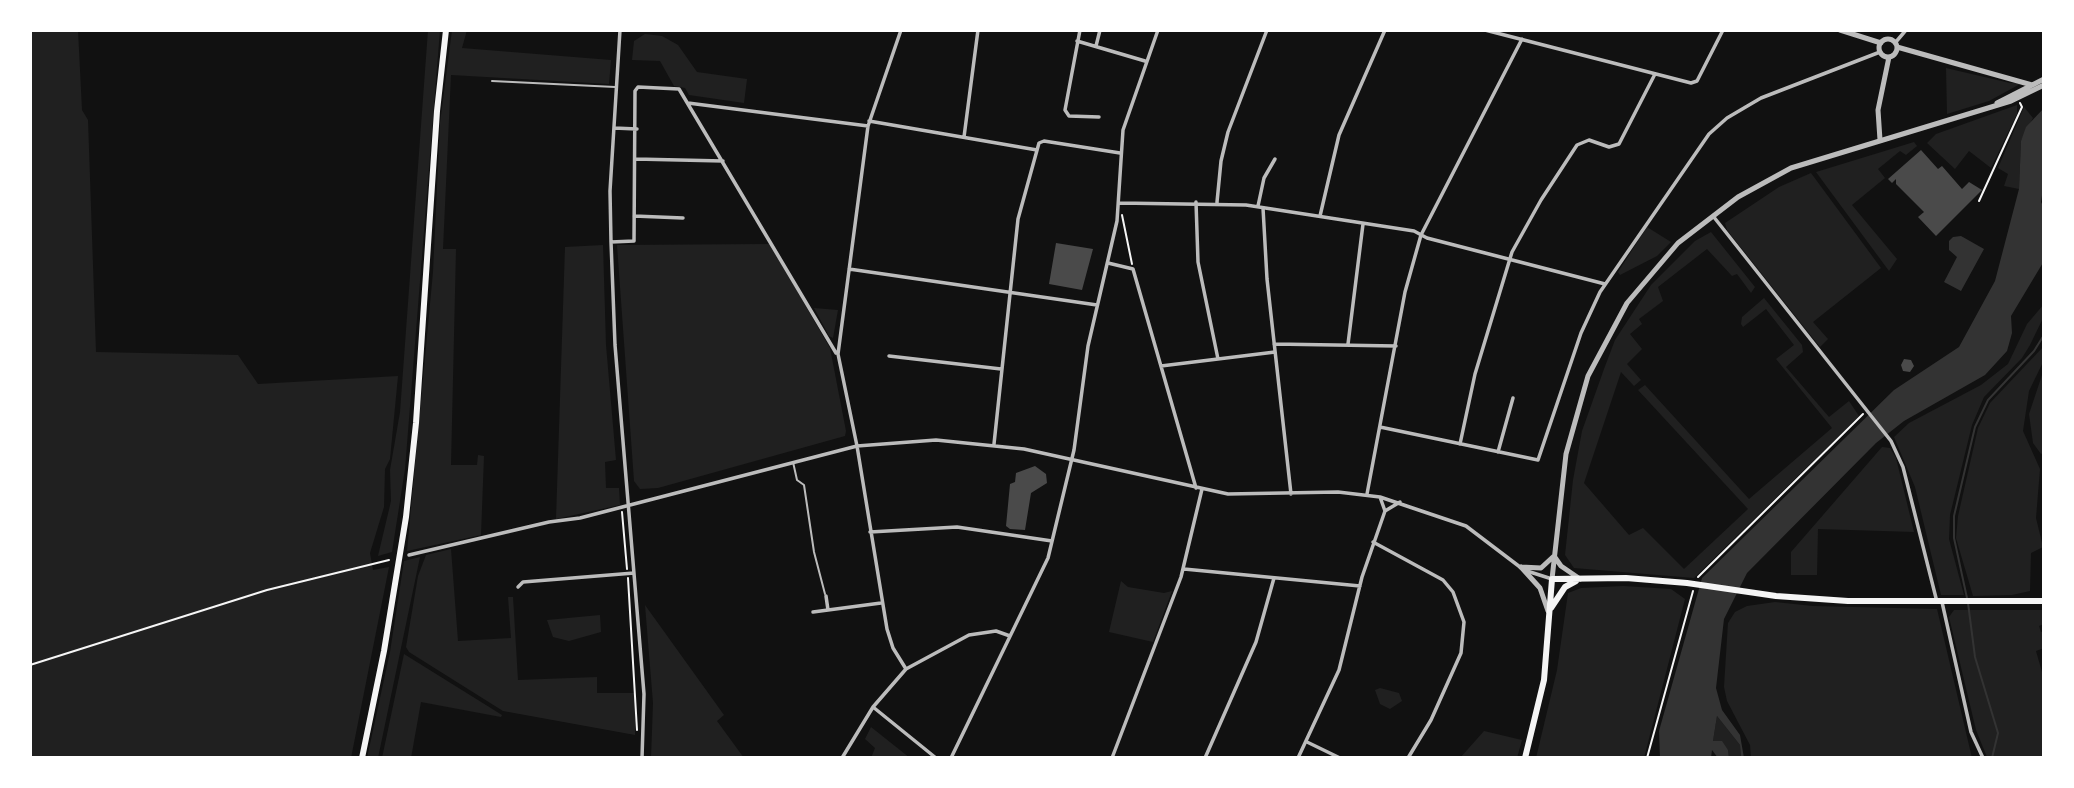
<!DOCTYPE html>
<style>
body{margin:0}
#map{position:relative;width:2074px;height:788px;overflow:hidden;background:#111;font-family:Literata,serif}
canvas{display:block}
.frame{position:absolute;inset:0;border:32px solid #fff;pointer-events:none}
</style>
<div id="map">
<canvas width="2074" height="788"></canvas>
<div class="frame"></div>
</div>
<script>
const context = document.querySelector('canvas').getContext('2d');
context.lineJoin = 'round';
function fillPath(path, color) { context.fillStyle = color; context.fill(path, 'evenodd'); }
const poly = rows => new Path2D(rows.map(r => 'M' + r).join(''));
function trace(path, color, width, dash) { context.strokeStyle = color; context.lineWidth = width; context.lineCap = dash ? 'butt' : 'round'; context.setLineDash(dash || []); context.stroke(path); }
fillPath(poly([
 [30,30,78,30,82,110,88,120,96,352,238,355,258,384,398,376,390,459,385,469,384,507,370,553,373,570,389,567,351,758,30,758],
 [428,30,440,30,405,469,392,552,378,556,391,501,390,470,400,412],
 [452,30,467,30,462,48,611,60,609,84,451,75,443,249,456,249,451,465,477,465,478,455,484,456,481,535,407,551,433,272,440,123],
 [645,34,662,36,678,45,697,72,747,79,744,103,689,95,685,88,674,86,660,61,632,60,634,41],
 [1946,68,2010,83,2022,83,1989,101,1947,114],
 [2017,105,2017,114,1991,168,1969,151,1955,169,1927,143,1936,134],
 [2024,107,2033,118,2021,141,2019,189,2004,186,2008,174,1998,168],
 [1914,142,1917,146,1906,155,1900,151,1878,169,1885,178,1852,205,1897,259,1889,271,1816,172],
 [1811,173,1881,268,1813,322,1828,339,1820,347,1727,230,1725,223,1779,187],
 [1647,227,1671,242,1657,256,1620,275,1618,272],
 [1711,232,1755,287,1751,293,1737,274,1732,276,1707,249,1658,287,1663,301,1639,319,1642,324,1630,334,1642,349,1627,364,1641,380,1634,386,1621,372,1584,483,1629,535,1643,528,1684,569,1748,509,1638,390,1645,385,1749,499,1832,428,1776,359,1794,345,1766,309,1743,327,1741,324,1742,317,1764,298,1802,345,1803,352,1786,367,1829,417,1849,401,1859,416,1694,578,1574,568,1565,555,1573,480,1582,431,1604,369,1615,340,1651,285,1695,241],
 [770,244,830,348,846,431,845,436,658,488,640,489,634,481,617,245],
 [603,245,606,345,616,460,605,462,606,488,619,488,620,505,556,519,565,247],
 [2044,304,2044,316,2030,345,2022,358,1984,397,1972,425,1950,515,1949,539,1964,595,1941,595,1915,487,1894,437,1909,423,1981,385,2008,364,2027,324],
 [814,308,838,310,833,338,829,336],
 [2044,346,2044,360,2029,391,2023,431,2040,469,2036,518,2043,547,2031,553,2030,591,2012,595,1973,596,1956,538,1958,516,1978,428,1990,403],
 [2044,369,2044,453,2041,454,2033,443,2029,414],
 [1882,447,1890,448,1896,458,1914,532,1818,529,1817,575,1791,575,1791,552],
 [451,549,458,641,511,638,508,597,513,597,518,680,597,677,597,693,635,693,635,735,503,711,409,652,406,647,418,576,426,555],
 [420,557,378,758,367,758,390,652,404,561],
 [1121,581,1128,587,1164,593,1172,591,1153,642,1109,632],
 [1623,586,1671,589,1685,599,1644,758,1536,758,1557,670,1568,593,1581,588],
 [1775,602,1813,606,1937,609,1972,758,1751,758,1750,745,1727,701,1724,687,1728,623,1735,612,1747,606],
 [645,605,724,715,717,721,744,758,651,758,653,703],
 [1954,610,2044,610,2044,624,2039,626,2041,632,2044,631,2044,648,2036,651,2044,679,2044,758,1987,757,1976,730,1949,617],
 [600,615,601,632,569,641,553,637,547,620],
 [404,654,502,715,501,717,421,702,411,758,382,758],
 [1380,688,1399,693,1402,701,1390,709,1380,704,1375,690],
 [1717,716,1740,745,1741,758,1729,758,1728,750,1713,741],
 [871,727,910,758,871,758,875,748,865,739],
 [1484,731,1522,740,1517,758,1460,758]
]), '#202020');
fillPath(poly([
 [2044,108,2044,182,2041,202,2044,208,2044,261,2011,316,2012,333,2007,351,1985,375,1904,421,1876,443,1747,573,1724,619,1716,688,1722,710,1740,735,1744,758,1741,758,1740,745,1717,716,1713,741,1722,741,1728,750,1729,758,1718,758,1712,750,1711,758,1660,758,1659,731,1702,578,1894,390,1959,347,1995,281,2019,189,2021,141,2026,127],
 [1961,236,1984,249,1961,291,1944,282,1957,257,1949,250,1949,241,1953,237]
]), '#333');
trace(poly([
 [1967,598,1954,538,1954,516,1975,427,1988,400,2034,351,2044,335],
 [1968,603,1975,657,1998,733,1992,758]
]), '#333', 2);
fillPath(poly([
 [1921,150,1938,169,1942,166,1962,189,1969,182,1982,190,1936,236,1918,217,1924,212,1896,184,1896,179,1892,183,1888,179],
 [1056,243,1093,249,1082,290,1049,284],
 [1904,359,1911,360,1914,366,1910,372,1903,371,1901,365],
 [1035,466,1046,474,1047,483,1031,493,1025,530,1010,529,1006,526,1010,484,1015,482,1016,473]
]), '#4a4a4a');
trace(poly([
 [1979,201,2022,107,2020,103],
 [1122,215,1132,264],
 [622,512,627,569],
 [1698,577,1863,414],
 [628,578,637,730],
 [30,665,267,590,389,560],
 [1647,758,1693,591]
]), '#f5f5f5', 2);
trace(poly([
 [492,81,615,87],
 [793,462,797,480,804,485,814,552,825,594]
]), '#bcbcbc', 2);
trace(poly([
 [620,30,610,191,611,242,615,345,644,694,642,758],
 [901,30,868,126,838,354,857,446,887,629,893,648,906,669],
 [1080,30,1065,110,1069,116,1099,117],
 [1485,30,1691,83,1697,81,1723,30],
 [1077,41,1145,61],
 [1895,43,1906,30],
 [1096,46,1100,30],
 [688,103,868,126],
 [869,121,1037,150],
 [614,128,637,129],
 [964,137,978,30],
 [635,159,723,161],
 [1196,202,1198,262,1218,359],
 [1217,202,1221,161,1228,132,1267,30],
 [1119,203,1246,205,1414,231,1427,238,1605,284],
 [1258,206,1264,178,1275,159],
 [1263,208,1267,279,1291,494],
 [634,216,683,218],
 [1320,216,1339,135,1385,30],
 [1713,216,1891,441,1903,467,1937,602],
 [611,242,634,241,635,91,638,87,679,89,836,353],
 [1108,263,1133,269,1196,488],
 [849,269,1097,305],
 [1274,344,1396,346],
 [1348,344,1363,224],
 [889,356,1001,369],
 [1161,366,1275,352],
 [1380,427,1538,460,1581,333,1600,292,1709,134,1727,118,1761,98,1880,52],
 [994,444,1018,219,1039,143,1044,141,1120,153],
 [1460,444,1475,374,1512,252,1541,200,1577,145,1589,140,1609,147,1619,144,1655,74],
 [1498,452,1513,398],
 [1367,494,1405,292,1421,235,1522,39],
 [1380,497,1385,511],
 [870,532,957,527,1052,541],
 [1373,542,1443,580,1453,592,1464,622,1461,653,1431,720,1408,758],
 [409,555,549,522,580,518,857,446,936,440,1024,449,1228,494,1338,492,1380,497,1466,526,1520,567],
 [1184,569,1360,586],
 [1527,571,1552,579],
 [518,587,523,582,634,573],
 [826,596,828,610],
 [1942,602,1971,732,1983,758],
 [813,612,881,603],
 [873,707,936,758],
 [1307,742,1340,758],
 [842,758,873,707,906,669,969,635,996,631,1010,636],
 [951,758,1048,558,1074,450,1088,346,1117,221,1123,130,1158,30],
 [1112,758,1181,577,1202,489],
 [1205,758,1256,642,1274,578],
 [1298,758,1339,670,1362,577,1385,511,1400,502]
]), '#bcbcbc', 3.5);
trace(poly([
 [1840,30,1881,43],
 '1879 48a9 9 0 1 1 18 0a9 9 0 1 1-18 0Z',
 [1897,47,2032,85],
 [1997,103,2044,79],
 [1880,140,1878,110,1889,57],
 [1554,556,1561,566,1580,579],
 [1521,567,1540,588,1548,611],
 [1521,567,1541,568,1554,556],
 [1552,579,1566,454,1588,376,1627,303,1678,243,1738,197,1791,168,2011,101,2044,85]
]), '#bcbcbc', 5);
trace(poly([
 [1551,608,1565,587,1576,581],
 [1525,758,1544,680,1552,579,1626,578,1687,583,1776,596,1848,601,2044,601]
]), '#f5f5f5', 6);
trace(poly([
 [362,758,384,651,406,517,416,423,437,111,446,30]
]), '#f5f5f5', 6);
</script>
